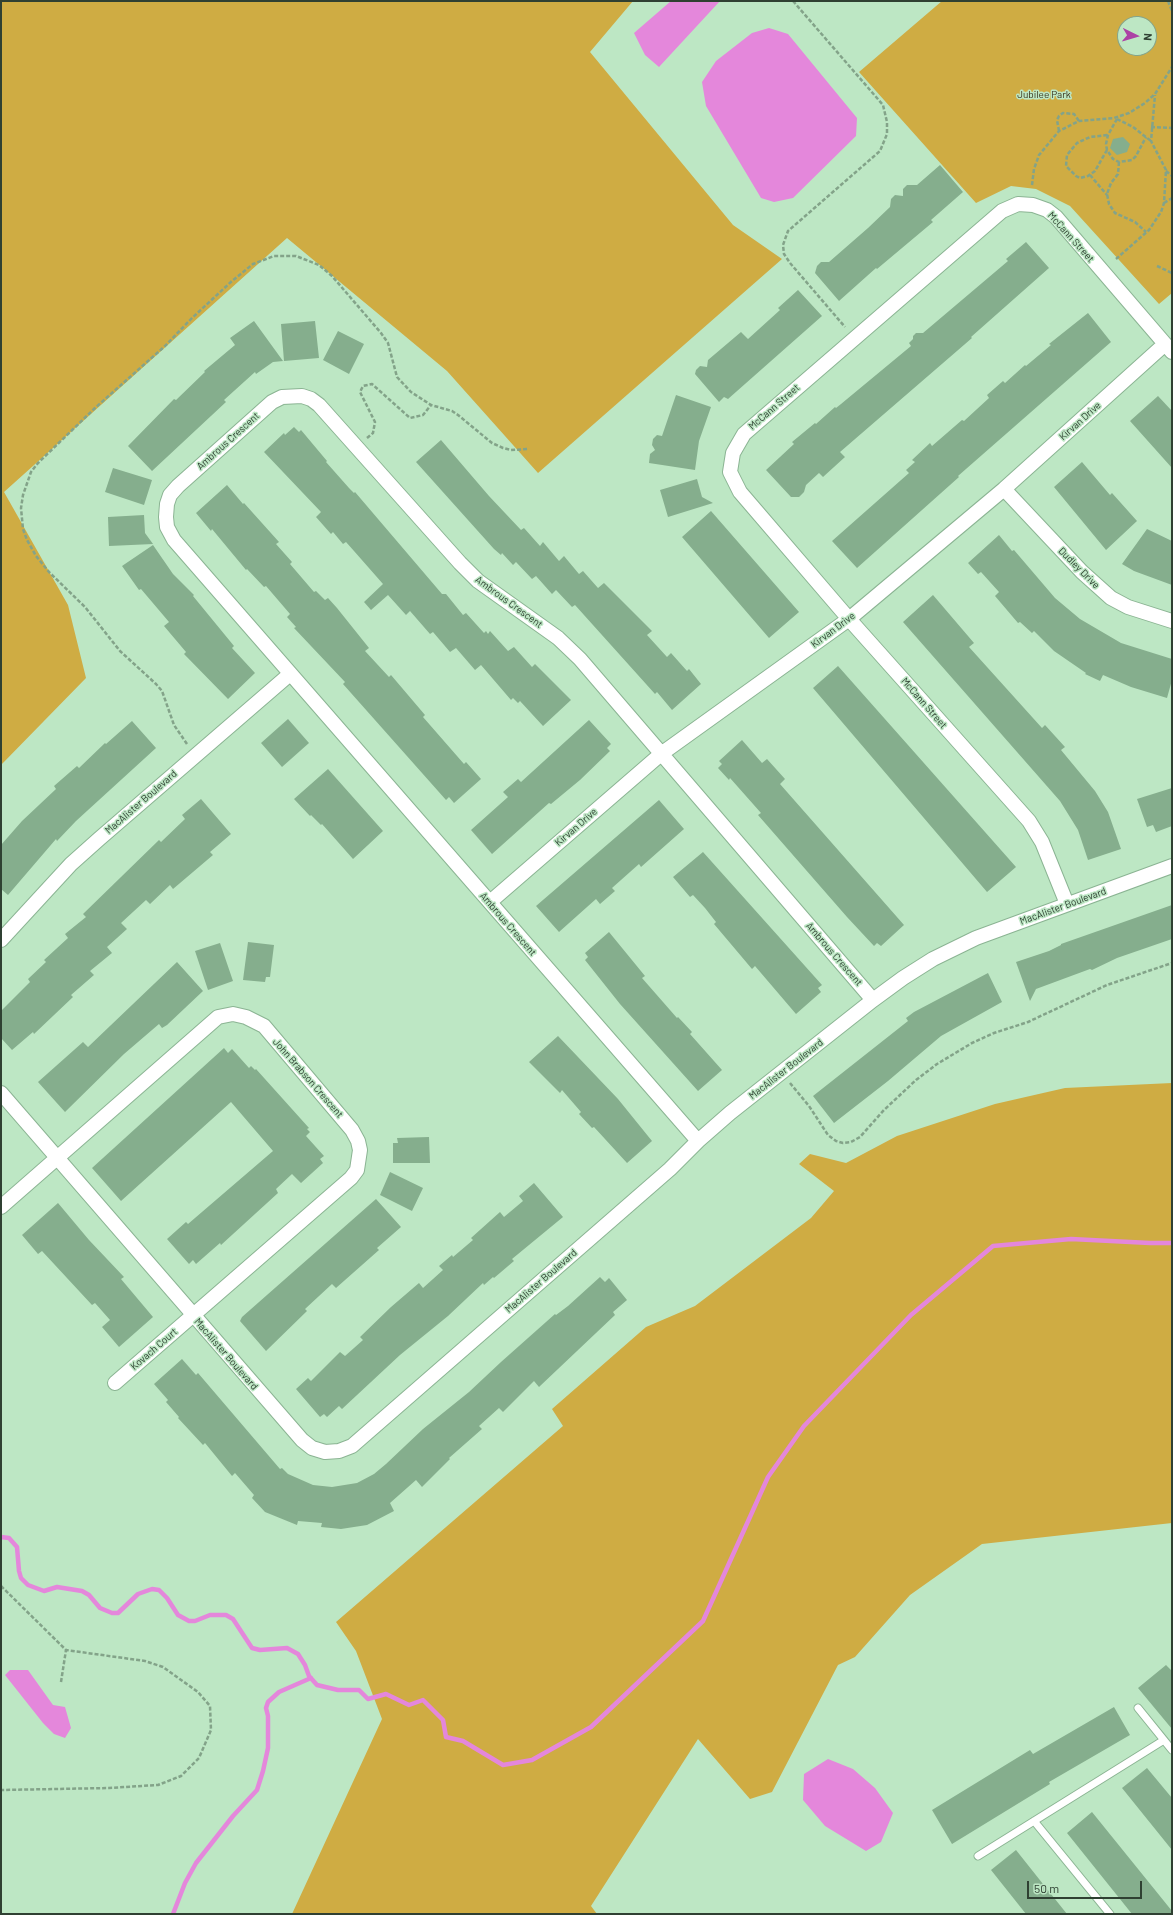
<!DOCTYPE html>
<style>
body{margin:0}
#map{position:relative;width:1173px;height:1915px;overflow:hidden;background:#bde7c4;font-family:Barlow,sans-serif}
canvas{display:block}
.frame{position:absolute;inset:0;border:2px solid #2f4032;pointer-events:none}
.north{position:absolute;left:1117px;top:16px;width:40px;height:40px;box-sizing:border-box;background:#bde7c4;border:1px solid #84a48a;border-radius:50%;rotate:95deg;font-size:11px;font-weight:700;line-height:16px;text-align:center;color:#2f4032}
.north::after{content:'';display:block;margin:auto;width:14px;height:18px;background:#ac43a5;clip-path:polygon(50% 0,100% 100%,50% 72%,0 100%)}
.scale{position:absolute;left:1027px;top:1881px;width:115px;height:18px;box-sizing:border-box;border:2px solid #2f4032;border-top:0;padding-left:5px;font-size:12px;line-height:14px;white-space:nowrap;color:#2f4032;-webkit-text-stroke:3px #bde7c4;paint-order:stroke}
</style>
<div id="map">
<canvas width="1173" height="1915"></canvas>
<div class="frame"></div>
<div class="north">N</div>
<div class="scale">50 m</div>
</div>
<script>
const context = document.querySelector('canvas').getContext('2d');
context.lineJoin = 'round';
function fillPath(path, color) { context.fillStyle = color; context.fill(path, 'evenodd'); }
const poly = rows => new Path2D(rows.map(r => 'M' + r).join(''));
function trace(path, color, width, dash) { context.strokeStyle = color; context.lineWidth = width; context.lineCap = dash ? 'butt' : 'round'; context.setLineDash(dash || []); context.stroke(path); }
function write(font, color, halo, rows, align = 'center') {
  context.font = font + ' Barlow,sans-serif'; context.lineWidth = 3; context.setLineDash([]); context.textBaseline = 'middle'; context.strokeStyle = halo; context.fillStyle = color; for (const [text, x, y, turn = 0] of rows) {
    context.save(); context.translate(x, y); context.rotate((+turn || 0) * Math.PI / 180); context.textAlign = isNaN(turn) ? turn : align; if (halo) context.strokeText(text, 0, 0); context.fillText(text, 0, 0); context.restore();
  }
}
fillPath(poly([
 [1,1,633,1,590,52,733,225,782,259,538,473,447,371,287,238,4,492,68,605,86,678,1,765],
 [942,1,1172,1,1172,293,1159,304,1070,206,1036,189,1011,186,976,203,859,72],
 [1125,24,1149,24,1149,48,1125,48],
 [1172,1083,1172,1523,982,1544,910,1595,855,1657,838,1665,772,1792,750,1799,698,1739,591,1906,597,1914,292,1914,382,1719,356,1651,336,1622,563,1426,552,1409,646,1327,695,1306,811,1218,834,1191,799,1164,810,1154,846,1163,897,1136,995,1104,1065,1088]
]), '#cfac43');
fillPath(poly([
 [671,1,720,1,659,67,645,55,634,33],
 [769,28,788,34,857,118,856,136,793,198,774,202,761,198,706,106,702,82,716,61,752,33],
 [10,1670,28,1670,53,1705,65,1707,71,1728,65,1738,54,1734,43,1723,5,1675],
 [828,1759,853,1769,875,1788,893,1813,881,1842,866,1851,825,1826,803,1800,804,1774]
]), '#e487db');
trace(poly([
 [1,1537,9,1538,17,1547,19,1571,21,1578,28,1585,44,1591,57,1587,82,1591,89,1595,100,1608,112,1613,118,1613,138,1594,152,1589,159,1590,167,1598,178,1615,189,1621,195,1621,210,1615,226,1615,233,1619,252,1648,260,1650,287,1648,298,1654,305,1665,309,1676,317,1685,338,1690,359,1690,368,1699,386,1694,409,1705,423,1700,443,1720,446,1737,463,1741,503,1765,532,1760,591,1727,703,1621,768,1477,804,1426,911,1315,993,1246,1071,1239,1150,1243,1172,1243],
 [173,1914,185,1883,196,1863,233,1816,257,1790,263,1771,268,1748,268,1716,266,1708,268,1702,279,1692,311,1678]
]), '#e487db', 4.5);
fillPath(poly([
 [1123,137,1130,144,1127,152,1117,155,1110,148,1113,139],
 [940,165,963,192,931,220,933,222,877,269,876,268,839,301,815,273,817,266,821,262,829,262,868,228,890,207,891,199,895,195,903,196,903,189,907,185,917,185],
 [1026,242,1049,268,971,337,972,338,840,452,845,457,823,477,819,473,806,485,804,492,799,497,791,497,766,470,794,444,792,442,815,423,816,424,835,407,836,408,841,404,911,346,909,343,913,339,913,336,916,333,923,333,1008,261,1006,259],
 [798,290,822,316,728,399,724,397,719,402,695,374,696,370,700,366,707,367,708,360,741,332,748,339,780,310,778,308],
 [1088,313,1111,342,958,476,959,477,857,568,832,541,909,473,906,470,915,462,912,460,930,443,932,446,962,420,964,421,989,398,987,395,1003,381,1005,383,1025,365,1026,366,1051,345,1049,344],
 [254,321,283,361,273,362,256,374,255,372,224,400,226,402,152,471,128,446,174,399,176,400,205,372,204,371,235,345,230,338],
 [315,321,319,358,284,361,281,324],
 [338,331,364,344,349,374,323,360],
 [676,395,711,407,699,441,695,470,649,463,650,454,655,450,652,445,653,439,657,435,662,436],
 [1158,396,1172,411,1172,468,1130,421],
 [294,427,299,432,301,430,327,461,326,462,349,488,354,493,355,492,442,594,446,594,463,615,466,613,484,633,486,631,488,634,490,631,508,651,514,647,532,667,535,664,571,700,543,726,520,701,518,703,513,698,511,700,481,665,475,670,456,648,450,652,433,632,430,634,410,611,406,615,388,595,371,610,364,602,383,584,354,551,346,542,343,544,333,532,331,534,316,517,321,512,264,452,284,433,285,435],
 [441,440,489,496,521,530,524,528,540,546,543,542,559,561,564,556,579,574,583,571,598,588,604,583,652,631,647,635,667,657,671,653,687,671,689,669,701,684,672,710,657,692,655,694,575,605,572,607,556,590,552,594,536,576,532,579,516,562,513,565,502,553,501,555,494,549,416,462],
 [1082,462,1110,495,1112,493,1137,521,1106,550,1054,487],
 [113,468,152,480,144,505,105,492],
 [697,479,702,497,713,503,668,517,660,490],
 [227,485,243,504,244,503,279,542,276,544,292,562,290,564,314,592,316,591,325,600,328,598,337,608,369,648,365,651,389,677,391,675,425,715,423,717,464,764,466,762,481,779,454,803,449,797,446,800,343,684,345,682,294,628,296,627,287,617,290,614,266,586,264,587,247,569,246,570,212,529,211,531,196,513],
 [711,511,799,612,769,638,682,537],
 [144,515,145,533,153,544,109,546,108,517],
 [1147,529,1172,541,1172,585,1134,571,1122,564],
 [999,535,1012,551,1014,550,1055,598,1080,619,1121,643,1172,659,1172,680,1167,698,1131,687,1103,675,1100,681,1085,674,1086,673,1054,651,1034,631,1032,633,1020,622,1018,623,995,596,999,592,981,572,978,574,968,563],
 [153,545,173,574,194,595,193,596,234,646,232,648,255,673,228,699,184,654,186,652,164,626,169,622,141,589,139,590,122,566],
 [933,595,974,643,969,647,1042,728,1045,725,1065,747,1061,750,1095,791,1108,812,1121,849,1088,860,1078,830,1060,801,903,622],
 [838,666,1016,867,987,892,813,688],
 [288,719,309,743,282,767,261,743],
 [589,720,611,744,607,748,610,751,580,780,551,804,549,803,492,854,471,830,508,797,503,792,518,779,521,782],
 [132,721,156,748,76,821,57,841,56,839,8,895,1,889,1,845,22,821,56,789,54,786,77,766,79,768,105,743,106,744],
 [742,740,762,763,767,759,785,779,780,784,904,925,881,946,877,943,874,946,847,917,758,815,761,813,730,778,729,780,718,768,722,764,719,761],
 [328,769,383,831,353,859,322,824,321,825,311,815,310,816,294,799],
 [1172,788,1172,826,1156,832,1153,825,1147,827,1137,799],
 [201,799,231,834,210,852,213,855,173,889,170,885,150,904,146,900,121,923,127,929,107,947,112,953,90,971,94,975,71,995,73,997,34,1034,33,1032,12,1050,1,1038,1,1011,30,982,28,979,46,962,44,960,68,938,65,934,86,917,83,914,159,840,161,842,185,819,182,815],
 [659,800,684,829,641,867,639,864,612,888,615,891,600,904,596,899,559,932,536,906],
 [703,852,822,985,818,988,821,992,796,1014,755,966,752,969,714,924,716,922,705,908,693,895,690,897,673,877],
 [1172,905,1172,939,1117,958,1092,970,1090,969,1036,989,1030,1001,1016,962,1049,951,1061,945,1061,944],
 [609,932,645,976,642,978,677,1018,678,1017,692,1032,690,1034,722,1070,698,1091,620,1004,585,960,588,957,585,953],
 [248,942,274,945,270,977,266,977,265,982,243,980],
 [220,943,233,981,208,990,195,951],
 [177,962,203,991,167,1025,162,1028,159,1024,124,1054,65,1112,38,1082,83,1042,88,1047],
 [988,973,1002,1002,941,1036,888,1081,834,1123,813,1096,908,1021,906,1018,914,1012],
 [558,1036,618,1099,652,1141,627,1163,594,1127,592,1128,579,1114,581,1112,562,1090,560,1093,529,1062],
 [224,1048,228,1053,232,1049,249,1068,251,1066,255,1070,256,1069,309,1128,307,1129,310,1132,306,1136,324,1156,320,1159,323,1163,301,1183,292,1174,276,1189,278,1193,221,1245,220,1243,196,1264,193,1260,189,1264,167,1239,186,1222,188,1224,273,1151,231,1102,121,1201,92,1168],
 [429,1137,430,1163,393,1163,393,1143,398,1143,397,1138],
 [390,1172,423,1188,412,1211,380,1195],
 [534,1183,563,1217,512,1259,514,1261,494,1278,493,1277,484,1285,483,1283,448,1316,400,1355,342,1409,339,1406,327,1417,324,1414,320,1417,296,1389,308,1378,311,1381,340,1352,345,1356,363,1340,360,1337,391,1307,419,1283,423,1288,443,1270,439,1266,452,1255,453,1257,473,1240,471,1238,500,1212,504,1217,523,1201,519,1196],
 [376,1199,401,1227,377,1248,379,1250,336,1288,332,1284,305,1309,307,1311,266,1351,240,1321,242,1317],
 [58,1203,89,1240,124,1277,121,1279,153,1317,119,1347,102,1327,110,1320,95,1303,92,1305,42,1251,38,1254,22,1235],
 [600,1277,605,1282,609,1278,627,1300,613,1312,615,1315,539,1387,534,1381,503,1412,499,1408,479,1426,482,1429,449,1458,450,1459,422,1487,416,1480,390,1503,394,1511,367,1525,341,1529,321,1527,322,1523,298,1521,297,1525,265,1512,252,1498,254,1495,235,1473,232,1476,205,1443,203,1445,178,1418,179,1417,166,1402,168,1400,154,1384,182,1359,196,1375,198,1373,280,1469,282,1468,288,1474,313,1485,332,1487,357,1483,374,1474,386,1464,423,1429,469,1392,501,1362,555,1314,556,1315,568,1306],
 [1166,1665,1172,1671,1172,1729,1138,1688],
 [1114,1707,1130,1735,1049,1782,1050,1784,952,1844,932,1810,1030,1750,1033,1754],
 [1147,1768,1172,1798,1172,1850,1122,1788],
 [1092,1812,1172,1911,1172,1914,1132,1914,1067,1833],
 [1016,1850,1043,1884,1067,1914,1026,1914,991,1870]
]), '#85ae8d');
const service = poly([
 [1138,1708,1172,1750],
 [1034,1821,1110,1914],
 [978,1856,1164,1740]
]);
const minor = poly([
 [1004,489,1082,572,1111,598,1128,607,1172,621],
 [490,902,661,754,849,619,1004,489,1165,344],
 [1067,904,1042,842,1029,821,849,619,740,492,730,472,733,453,744,434,1002,211,1018,204,1033,205,1047,210,1056,217,1172,352],
 [1,940,71,864,99,839,290,674],
 [1,1093,302,1440,312,1448,325,1452,339,1451,352,1446,670,1169,698,1141,730,1113,873,1000,903,978,933,959,976,938,1172,866],
 [698,1141,174,540,167,527,166,517,167,504,170,495,178,486,272,402,282,397,302,396,311,399,319,405,460,563,478,581,558,638,580,659,873,1000],
 [1,1207,218,1017,233,1014,246,1017,264,1026,352,1130,358,1141,360,1150,357,1170,351,1178,115,1383]
]);
trace(service, '#8bb493', 9);
trace(minor, '#8bb493', 16);
trace(poly([
 [793,1,883,105,887,122,887,134,880,151,788,231,783,245,784,254,790,263,845,327],
 [1168,1,1172,11],
 [1117,119,1108,135,1106,144,1107,150,1113,159,1119,162,1132,160,1136,156,1146,137],
 [1117,119,1133,127,1151,141],
 [1151,127,1172,128],
 [1059,131,1057,120,1059,116,1063,113,1074,114,1079,121],
 [1107,150,1095,171,1088,176,1080,178,1076,176,1066,166,1067,155,1077,143,1090,137,1108,135],
 [1119,162,1118,174,1111,183,1107,194,1109,204,1115,213,1135,222,1146,232],
 [1166,171,1172,176],
 [1090,175,1107,195],
 [1032,185,1034,169,1039,155,1059,131,1079,121,1114,118,1129,113,1145,103,1155,94,1172,67],
 [1164,203,1172,198],
 [1116,259,1149,230,1161,212,1164,203,1166,170,1151,141,1155,95],
 [1157,266,1172,273],
 [367,438,373,433,375,422,360,392,363,386,372,384,410,418,423,415,431,405],
 [187,744,174,725,162,691,156,684,120,651,85,607,49,572,36,556,27,540,23,529,21,508,23,495,31,472,38,463,95,408,165,346,192,318,232,281,253,264,274,256,296,256,319,265,332,276,381,333,388,343,397,377,411,392,431,405,452,411,458,415,492,443,503,448,511,450,529,449],
 [790,1083,809,1106,828,1135,836,1141,843,1143,851,1142,860,1137,884,1110,916,1080,937,1064,972,1043,994,1033,1028,1022,1107,985,1172,963],
 [1,1586,66,1650,145,1661,163,1667,198,1692,210,1706,211,1730,199,1758,181,1776,158,1785,109,1788,1,1790],
 [61,1682,66,1650]
]), '#83a389', 2.5, [4, 2]);
trace(service, '#fff', 7);
trace(minor, '#fff', 14);
write('10px', '#39311c', '#bde7c4', [
 ["Jubilee Park",1044,95]
]);
write('10px', '#2f4032', '#bde7c4', [
 ["McCann Street",1071,237,48],
 ["McCann Street",774,407,-41],
 ["Kirvan Drive",1080,421,-42],
 ["Ambrous Crescent",228,441,-42],
 ["Dudley Drive",1079,568,45],
 ["Ambrous Crescent",509,602,36],
 ["Kirvan Drive",833,630,-37],
 ["McCann Street",924,703,49],
 ["MacAlister Boulevard",141,802,-41],
 ["Kirvan Drive",576,827,-41],
 ["MacAlister Boulevard",1063,906,-20],
 ["Ambrous Crescent",508,924,49],
 ["Ambrous Crescent",834,954,49],
 ["MacAlister Boulevard",786,1069,-38],
 ["John Brabson Crescent",308,1078,49],
 ["MacAlister Boulevard",541,1281,-41],
 ["Kovach Court",154,1349,-41],
 ["MacAlister Boulevard",226,1354,49]
]);
</script>
